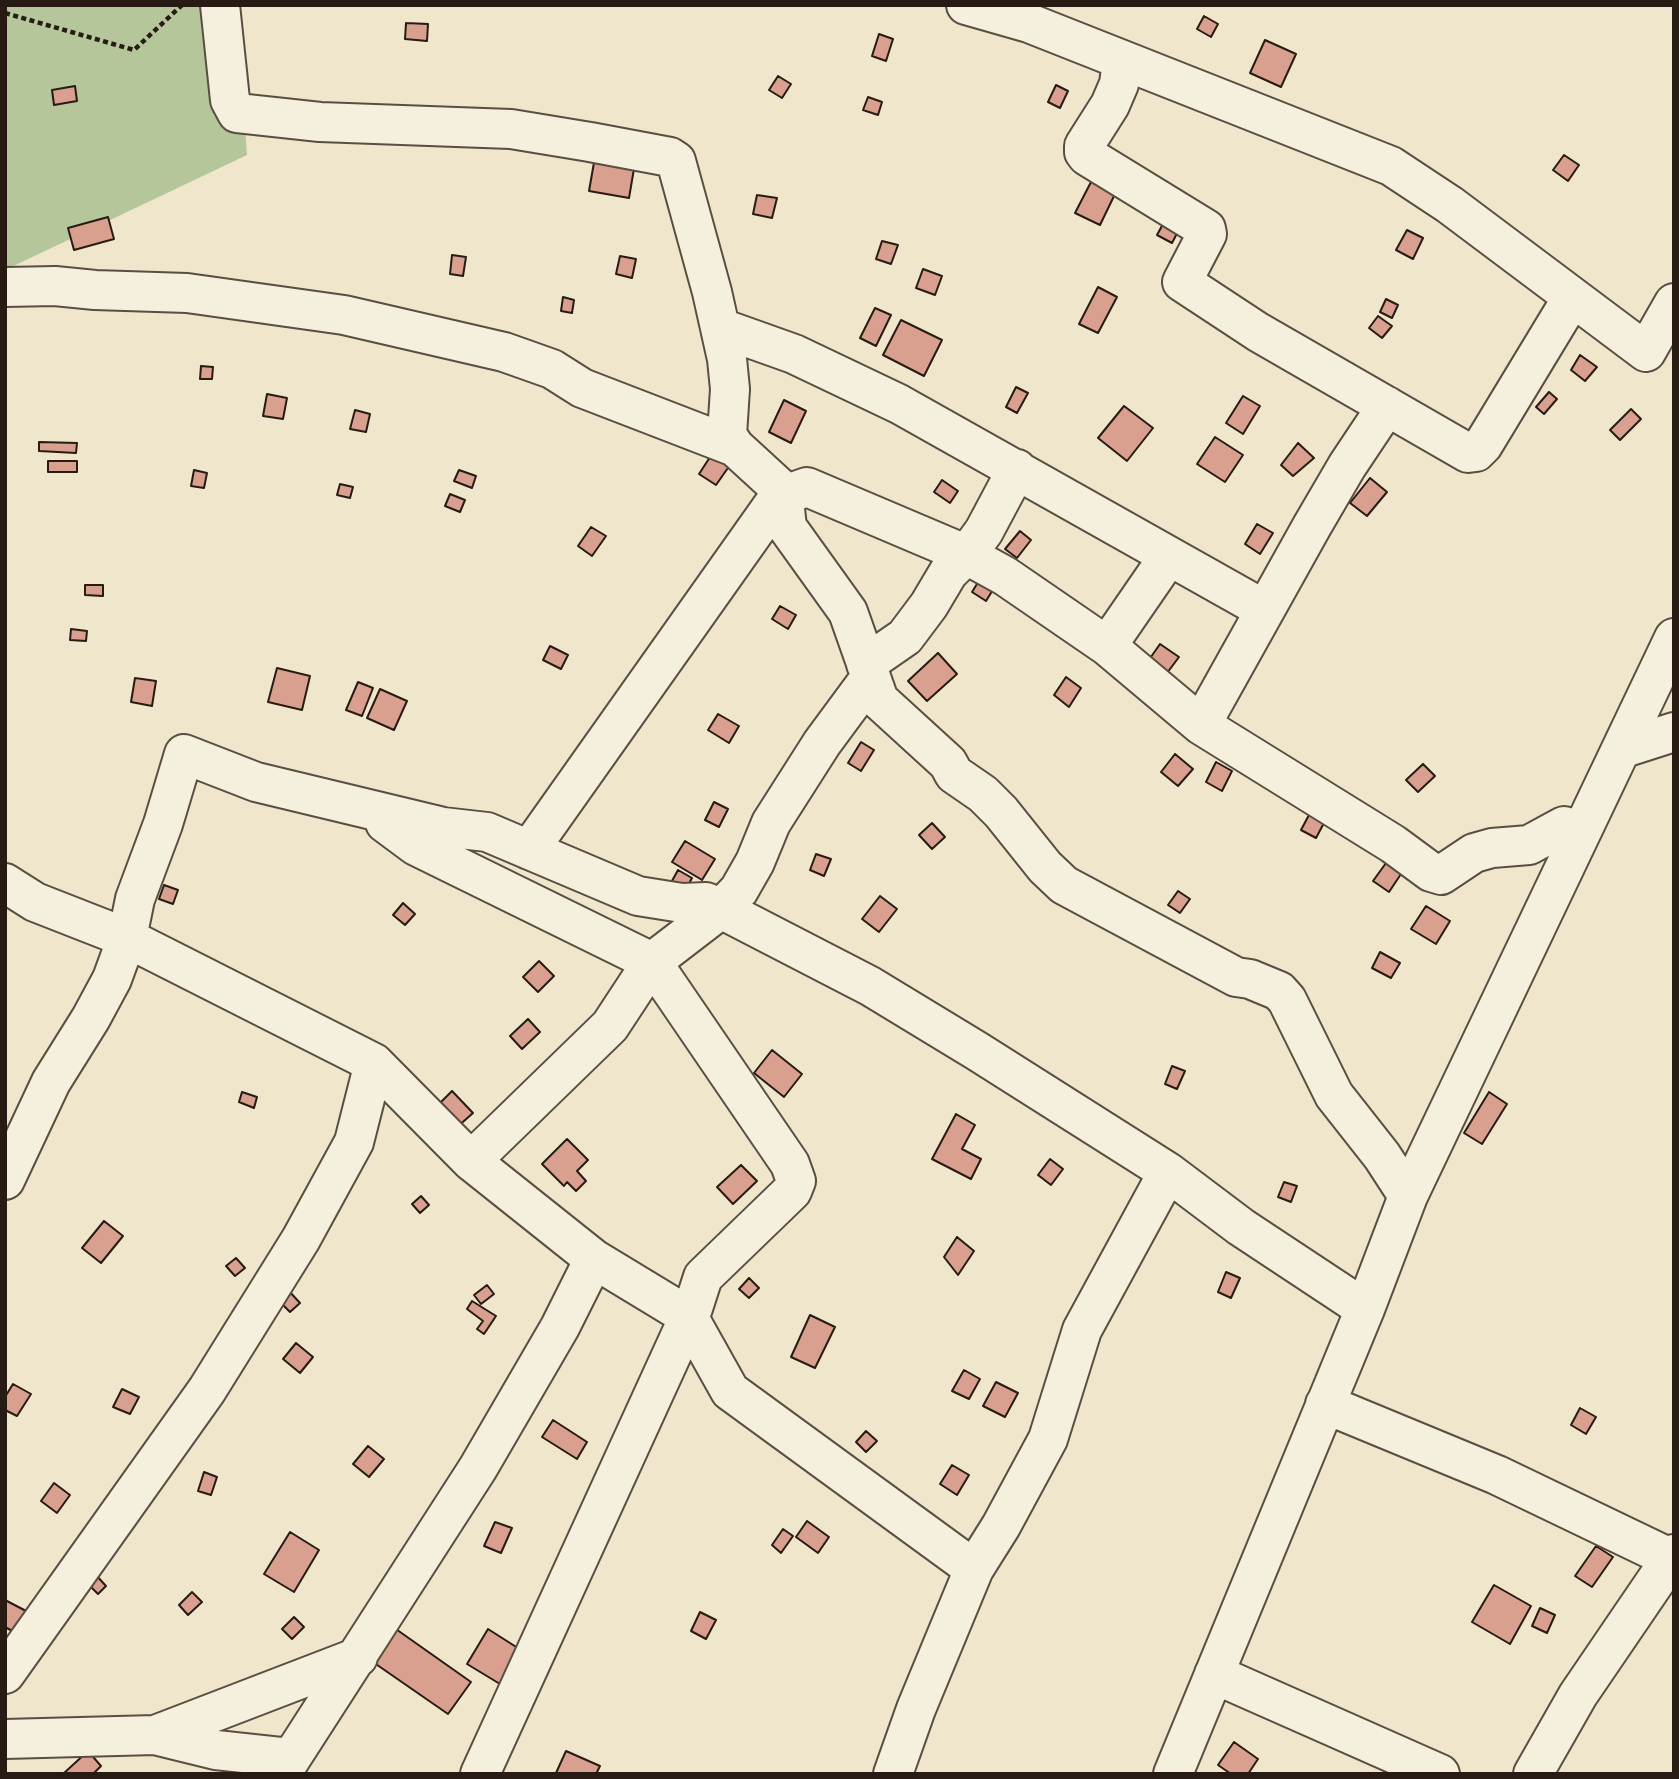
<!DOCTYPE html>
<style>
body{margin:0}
#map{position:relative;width:1679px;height:1779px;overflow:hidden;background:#efe6cc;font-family:"IM FELL French Canon",serif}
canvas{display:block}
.frame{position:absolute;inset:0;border:7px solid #271b13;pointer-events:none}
</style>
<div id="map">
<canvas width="1679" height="1779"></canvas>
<div class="frame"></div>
</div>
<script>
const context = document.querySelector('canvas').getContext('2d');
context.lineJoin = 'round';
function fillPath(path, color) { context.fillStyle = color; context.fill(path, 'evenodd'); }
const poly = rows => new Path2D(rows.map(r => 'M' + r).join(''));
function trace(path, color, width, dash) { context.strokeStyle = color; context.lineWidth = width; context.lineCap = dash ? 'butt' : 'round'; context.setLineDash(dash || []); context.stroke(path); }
fillPath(poly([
 [5,5,236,5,247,155,5,270]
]), '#b5c69a');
const building = poly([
 [1204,16,1218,24,1211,37,1197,29,1204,16],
 [406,23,428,24,427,41,405,39,406,23],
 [879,34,893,39,886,61,872,56,879,34],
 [1265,40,1296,54,1281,87,1250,73,1265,40],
 [778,76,791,84,782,98,769,90,778,76],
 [1056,85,1068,91,1060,108,1048,102,1056,85],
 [75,86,77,101,54,105,52,90,75,86],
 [868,97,882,102,878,115,863,110,868,97],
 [596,151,636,157,629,198,589,191,596,151],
 [1564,155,1579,165,1568,181,1553,170,1564,155],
 [1091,182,1115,194,1100,225,1075,213,1091,182],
 [757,195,777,198,772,218,753,214,757,195],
 [1170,211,1185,218,1172,243,1157,235,1170,211],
 [108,217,114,239,74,250,68,228,108,217],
 [1407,230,1423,238,1413,259,1396,250,1407,230],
 [882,241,898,245,891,264,876,259,882,241],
 [452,255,466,257,463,276,450,274,452,255],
 [620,256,636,259,632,278,616,274,620,256],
 [923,269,942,276,935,295,916,288,923,269],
 [1098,287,1117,297,1098,333,1079,324,1098,287],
 [563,297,574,300,572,313,561,311,563,297],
 [1386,299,1398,305,1392,318,1380,312,1386,299],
 [875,308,891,315,876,346,860,338,875,308],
 [1378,316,1392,326,1382,338,1369,328,1378,316],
 [901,320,942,340,924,376,883,355,901,320],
 [1580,355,1597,367,1585,381,1571,370,1580,355],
 [201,366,213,367,212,379,200,379,201,366],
 [1016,387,1028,393,1017,413,1006,407,1016,387],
 [1549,392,1557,399,1544,414,1536,407,1549,392],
 [267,394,287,398,283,419,263,416,267,394],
 [1243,396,1260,406,1243,434,1226,423,1243,396],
 [784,400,806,411,791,443,769,432,784,400],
 [1124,406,1153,428,1127,461,1098,438,1124,406],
 [1631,409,1641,419,1620,440,1610,430,1631,409],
 [355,410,370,414,366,432,350,429,355,410],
 [1215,437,1243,455,1225,482,1197,464,1215,437],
 [39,442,77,443,76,453,39,451,39,442],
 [1298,443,1314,458,1293,476,1281,465,1298,443],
 [712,454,730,465,716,485,699,474,712,454],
 [48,461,77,461,77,472,48,472,48,461],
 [194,470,207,473,204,488,191,486,194,470],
 [459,470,476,476,472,488,454,481,459,470],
 [1370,478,1387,492,1367,516,1350,503,1370,478],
 [942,480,958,491,950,503,934,492,942,480],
 [340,484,353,487,350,498,337,495,340,484],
 [450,494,465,500,460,512,445,506,450,494],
 [1257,524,1273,533,1260,554,1245,544,1257,524],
 [591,527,606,536,592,556,578,546,591,527],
 [1020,531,1031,540,1017,558,1005,549,1020,531],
 [985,571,999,580,986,601,972,592,985,571],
 [85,585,103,585,103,596,85,595,85,585],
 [780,606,796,615,788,629,772,619,780,606],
 [71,629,87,631,86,641,70,640,71,629],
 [1160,644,1179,657,1164,677,1146,664,1160,644],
 [550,646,568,655,561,669,543,660,550,646],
 [938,653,957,674,927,701,908,681,938,653],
 [277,668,310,676,302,710,268,702,277,668],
 [1066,677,1081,688,1069,707,1054,695,1066,677],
 [135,678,156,681,152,706,131,702,135,678],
 [358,682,373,688,362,716,346,710,358,682],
 [380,689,407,701,394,730,367,718,380,689],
 [718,714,739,726,729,743,708,730,718,714],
 [861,742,874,750,861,771,848,763,861,742],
 [1175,754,1193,769,1178,786,1161,772,1175,754],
 [1216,762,1232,771,1222,791,1206,782,1216,762],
 [1423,764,1435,776,1418,792,1406,780,1423,764],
 [714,802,728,809,719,827,705,820,714,802],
 [1310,813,1325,821,1316,838,1301,830,1310,813],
 [932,823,945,837,932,849,919,835,932,823],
 [685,841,715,859,702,880,672,862,685,841],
 [816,854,831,859,824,876,810,870,816,854],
 [1386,863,1401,874,1389,892,1373,881,1386,863],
 [678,870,692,878,681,898,667,890,678,870],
 [164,885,178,890,173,904,159,899,164,885],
 [1178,891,1190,899,1180,913,1168,905,1178,891],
 [880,896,897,909,879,932,862,919,880,896],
 [403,903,415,914,405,925,393,915,403,903],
 [1426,906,1450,921,1436,944,1411,929,1426,906],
 [1380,952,1400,963,1391,978,1372,968,1380,952],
 [539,961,554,976,538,992,523,977,539,961],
 [528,1019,540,1032,522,1049,510,1036,528,1019],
 [772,1050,802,1074,784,1097,754,1073,772,1050],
 [1172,1066,1185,1071,1177,1089,1165,1084,1172,1066],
 [452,1091,473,1113,455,1129,435,1108,452,1091],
 [242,1092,257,1097,254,1108,239,1102,242,1092],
 [1489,1092,1507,1104,1482,1144,1464,1133,1489,1092],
 [956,1114,975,1125,962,1149,981,1159,971,1179,932,1159,956,1114],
 [567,1139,588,1160,577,1171,586,1181,576,1191,567,1182,564,1186,542,1164,567,1139],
 [1050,1159,1063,1169,1051,1185,1038,1175,1050,1159],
 [741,1165,757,1181,733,1204,717,1187,741,1165],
 [1284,1182,1297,1186,1291,1202,1278,1197,1284,1182],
 [421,1196,429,1205,420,1213,412,1204,421,1196],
 [104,1221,123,1236,101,1263,82,1248,104,1221],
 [957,1237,974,1251,958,1275,944,1257,957,1237],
 [236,1258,245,1268,235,1276,226,1266,236,1258],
 [1226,1272,1240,1278,1231,1298,1218,1292,1226,1272],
 [749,1278,759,1288,749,1298,739,1289,749,1278],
 [487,1285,494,1294,481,1304,474,1295,487,1285],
 [288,1290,300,1303,290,1312,278,1300,288,1290],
 [472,1301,496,1316,484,1334,477,1329,483,1321,467,1309,472,1301],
 [810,1315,835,1327,815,1368,791,1357,810,1315],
 [296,1343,313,1357,300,1373,283,1359,296,1343],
 [964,1370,980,1379,969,1399,952,1391,964,1370],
 [996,1382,1018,1393,1005,1417,983,1406,996,1382],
 [13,1384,31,1394,17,1416,5,1410,5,1397,13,1384],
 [122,1389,139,1397,130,1414,113,1407,122,1389],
 [1580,1408,1596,1417,1586,1434,1571,1425,1580,1408],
 [553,1420,587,1442,577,1459,542,1437,553,1420],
 [866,1431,877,1441,866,1452,856,1442,866,1431],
 [368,1446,384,1459,369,1477,353,1464,368,1446],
 [952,1465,969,1475,957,1495,940,1484,952,1465],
 [204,1472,217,1477,211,1495,198,1491,204,1472],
 [54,1483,70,1495,57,1513,41,1501,54,1483],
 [807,1521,829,1537,818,1553,796,1537,807,1521],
 [495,1522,512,1528,501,1553,484,1546,495,1522],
 [783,1529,793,1536,781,1553,772,1545,783,1529],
 [290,1532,319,1550,294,1592,264,1574,290,1532],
 [1596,1546,1613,1557,1592,1587,1575,1576,1596,1546],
 [95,1574,106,1586,98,1594,86,1582,95,1574],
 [1494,1585,1531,1606,1510,1644,1472,1622,1494,1585],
 [192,1592,202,1602,188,1615,179,1605,192,1592],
 [5,1600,28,1612,16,1633,5,1627,5,1600],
 [1540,1608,1555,1615,1547,1633,1532,1626,1540,1608],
 [700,1612,716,1620,706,1639,691,1631,700,1612],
 [294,1617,304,1627,292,1639,282,1629,294,1617],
 [393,1627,471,1682,448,1714,370,1660,393,1627],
 [488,1629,521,1650,500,1684,467,1664,488,1629],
 [1234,1742,1258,1759,1248,1774,1231,1774,1218,1765,1234,1742],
 [88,1751,101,1766,93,1774,63,1774,88,1751],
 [566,1751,600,1766,596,1774,556,1773,566,1751]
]);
fillPath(building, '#d99f8f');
trace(building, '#271b13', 2);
const minor = poly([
 [220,5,230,100,237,113,320,122,511,129,590,142,670,157,676,161,712,292,727,359,730,389,727,435,735,447],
 [966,5,1029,23,1391,166,1450,205,1646,352,1674,303],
 [1122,60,1119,84,1110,105,1084,146,1084,152,1087,156,1206,229,1207,234,1182,282,1258,332,1468,453,1476,452,1483,445,1572,298],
 [5,287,55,286,95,290,187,293,344,315,504,352,552,369,582,388,735,447,783,491,787,527,848,612,879,700,948,763,954,774,983,794,1001,812,1045,867,1064,885,1236,977,1250,979,1279,991,1287,1000,1334,1095,1382,1156,1408,1196],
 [721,328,794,354,899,404,1265,610],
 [1107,646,1169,556],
 [866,664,905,637,929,605,948,573,968,553,984,531,1017,469],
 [1201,725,1312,526,1347,466,1387,406],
 [1621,749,1674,732],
 [385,823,416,846,652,962,790,1164,796,1181,792,1191,703,1277,693,1308,480,1774],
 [529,850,783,491,793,492,807,487,965,554,1005,576,1107,646,1201,725,1393,844,1431,872,1441,875,1474,853,1492,848,1529,845,1564,826,1582,831],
 [5,883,35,902,127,938,374,1063,471,1161,594,1259,688,1316,730,1391,974,1569],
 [471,1161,610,1026,652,962,721,909,739,890,755,862,771,823,822,743,870,678],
 [5,1180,51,1082,91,1018,112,979,127,938,135,899,163,824,184,754,256,782,443,827,487,832,638,896,682,903,706,902,721,909,870,986,977,1051,1168,1172,1241,1227,1365,1309],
 [1325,1404,1497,1475,1674,1560],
 [5,1674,207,1390,301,1239,354,1142,374,1063],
 [1214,1674,1440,1774],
 [155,1735,358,1657],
 [5,1739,155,1735,216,1750,290,1758],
 [281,1774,478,1468,560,1327,594,1259],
 [893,1774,916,1709,974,1569,1001,1526,1048,1439,1082,1330,1168,1172],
 [1173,1774,1365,1309,1408,1196,1674,638],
 [1533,1774,1578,1695,1674,1554]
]);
trace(minor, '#594e41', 42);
trace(poly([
 [5,13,134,50,182,5]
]), '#271b13', 4.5, [5, 3.5]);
trace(minor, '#f5efde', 38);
</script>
